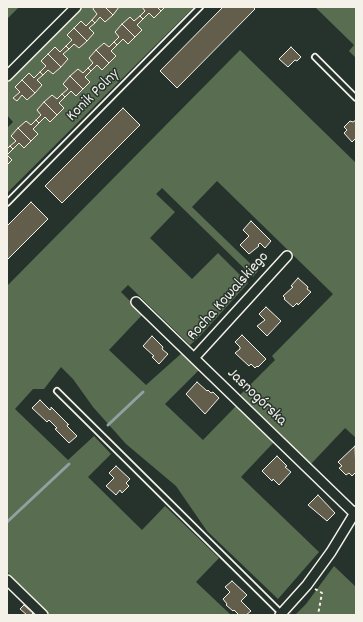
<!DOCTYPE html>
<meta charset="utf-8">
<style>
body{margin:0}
#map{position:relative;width:363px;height:622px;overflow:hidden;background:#26332d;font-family:Dekko,sans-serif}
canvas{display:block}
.frame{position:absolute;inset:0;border:8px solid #f4f1e8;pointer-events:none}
</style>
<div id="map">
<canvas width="363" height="622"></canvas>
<div class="frame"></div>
</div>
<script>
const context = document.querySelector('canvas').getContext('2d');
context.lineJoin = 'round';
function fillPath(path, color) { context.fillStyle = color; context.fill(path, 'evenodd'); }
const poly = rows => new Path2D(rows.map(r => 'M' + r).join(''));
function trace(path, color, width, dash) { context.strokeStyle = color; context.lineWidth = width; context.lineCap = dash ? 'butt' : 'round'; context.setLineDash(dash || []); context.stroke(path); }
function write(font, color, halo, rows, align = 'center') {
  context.font = font + ' Dekko,sans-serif'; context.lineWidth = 3; context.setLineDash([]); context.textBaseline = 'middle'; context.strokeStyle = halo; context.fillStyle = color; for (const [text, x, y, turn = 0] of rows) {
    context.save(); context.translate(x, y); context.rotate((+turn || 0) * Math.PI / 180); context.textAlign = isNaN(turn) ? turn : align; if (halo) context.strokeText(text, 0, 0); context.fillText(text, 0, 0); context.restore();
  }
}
fillPath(poly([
 [7,7,19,7,7,19],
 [73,7,194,7,7,193,7,128,13,122,7,115,7,74],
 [315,7,356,7,356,58,349,51,354,45],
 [240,50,356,163,356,438,345,428,311,464,240,395,275,360,272,356,333,294,217,181,192,207,258,271,253,277,162,188,156,194,175,212,150,238,192,279,218,253,248,283,199,337,190,345,128,285,121,292,143,314,109,350,146,385,183,352,199,370,165,404,203,440,236,406,274,442,241,477,319,552,278,599,207,531,176,486,126,444,93,407,73,379,61,367,44,389,33,389,15,409,68,460,94,436,111,454,88,477,142,530,165,506,219,558,196,582,231,615,50,615,11,577,7,570,7,286],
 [334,566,356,587,356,615,295,615,306,604]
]), '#596d51');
trace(poly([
 [108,425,143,392],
 [7,522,69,464]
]), '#8fa2a1', 3);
const building = poly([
 [94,7,105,7,113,15,105,22,100,17,95,23,92,20,97,14,93,9,94,7],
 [105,7,119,7,113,15,105,7],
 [142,7,157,7,161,11,154,18,149,13,143,19,140,16,145,11,142,7],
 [157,7,165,7,161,11,157,7],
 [223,7,253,7,255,9,177,88,160,71,223,7],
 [140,16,143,19,137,25,142,30,135,37,122,24,130,17,134,21,140,16],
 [92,20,95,23,89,28,94,33,87,41,74,28,81,21,86,26,92,20],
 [122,24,135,37,128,44,123,39,117,45,114,42,119,37,115,32,122,24],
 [74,28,87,41,79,48,74,44,69,49,66,46,72,40,67,35,74,28],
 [114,42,117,45,111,51,116,56,109,63,96,50,104,43,109,47,114,42],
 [66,46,69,49,63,54,68,59,61,67,48,54,55,47,60,52,66,46],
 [291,47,301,57,297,61,295,60,288,67,279,59,291,47],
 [96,50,109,63,102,70,97,65,91,71,88,68,93,63,89,58,96,50],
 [48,54,61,67,53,74,48,70,43,75,40,72,46,66,41,61,48,54],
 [88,68,91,71,85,77,90,82,83,89,70,76,78,69,83,73,88,68],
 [40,72,43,75,37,80,42,85,35,93,22,80,29,73,34,78,40,72],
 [70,76,83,89,76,96,71,91,65,97,62,94,68,89,63,84,70,76],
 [22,80,35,93,27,100,22,95,17,101,13,98,20,92,15,87,22,80],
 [62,94,65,97,59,103,64,108,57,115,44,102,52,95,57,99,62,94],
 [44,102,57,115,50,122,45,117,39,123,36,120,41,115,37,110,44,102],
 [123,108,140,125,62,203,45,186,123,108],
 [36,120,39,123,33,129,38,134,31,141,18,128,26,121,31,125,36,120],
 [356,120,356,138,352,142,344,133,347,130,344,127,350,121,353,122,356,120],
 [18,128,31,141,24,148,19,143,13,149,10,146,16,141,11,136,18,128],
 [10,146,13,149,7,155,12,160,7,165,7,149,10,146],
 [31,202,48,219,7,260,7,226,31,202],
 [251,221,271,241,265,248,260,243,258,245,259,246,249,254,240,245,249,236,243,230,251,221],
 [298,278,308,287,307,289,311,292,298,305,297,303,293,307,284,299,285,298,283,296,293,287,291,286,298,278],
 [266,307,281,321,267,336,257,326,265,320,259,314,266,307],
 [242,335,266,359,258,367,257,366,255,368,251,364,249,366,235,353,240,349,240,347,235,342,242,335],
 [152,336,163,347,162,349,168,354,159,364,152,357,154,356,143,346,152,336],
 [197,382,207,391,208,390,211,393,213,392,219,398,205,414,186,394,197,382],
 [40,400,50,410,51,409,51,407,69,425,68,424,67,426,77,436,69,443,55,429,57,428,49,420,47,422,32,408,40,400],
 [355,446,356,472,352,476,349,473,346,475,339,468,342,466,338,462,355,446],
 [277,456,287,466,285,467,291,472,279,485,273,479,272,481,262,471,277,456],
 [116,466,130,479,126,483,129,486,122,493,120,490,116,495,106,486,114,478,109,473,116,466],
 [318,495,335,513,327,521,308,505,318,495],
 [232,581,247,595,241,601,251,611,246,615,239,615,234,610,233,611,226,605,227,604,223,599,230,592,225,587,232,581],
 [24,605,33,613,31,615,27,615,20,609,24,605]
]);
fillPath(building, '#635d4c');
trace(building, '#f4f1e8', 1);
const lane = poly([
 [315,57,356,98],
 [7,203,200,7],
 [57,391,281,613]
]);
const street = poly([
 [7,76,76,7],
 [136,302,356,515],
 [194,358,287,256],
 [7,580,43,615],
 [280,615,307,585,331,552,356,511]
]);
trace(lane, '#f4f1e8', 8);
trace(street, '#f4f1e8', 12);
trace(poly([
 [315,589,322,593,318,615]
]), '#f4f1e8', 2, [3, 3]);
trace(lane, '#26332d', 4.5);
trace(street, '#26332d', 9);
write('16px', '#f4f1e8', '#26332d', [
 ["Konik Polny",94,96,-45],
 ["Rocha Kowalskiego",229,297,-48],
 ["Jasnogórska",256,398,44]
]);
</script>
